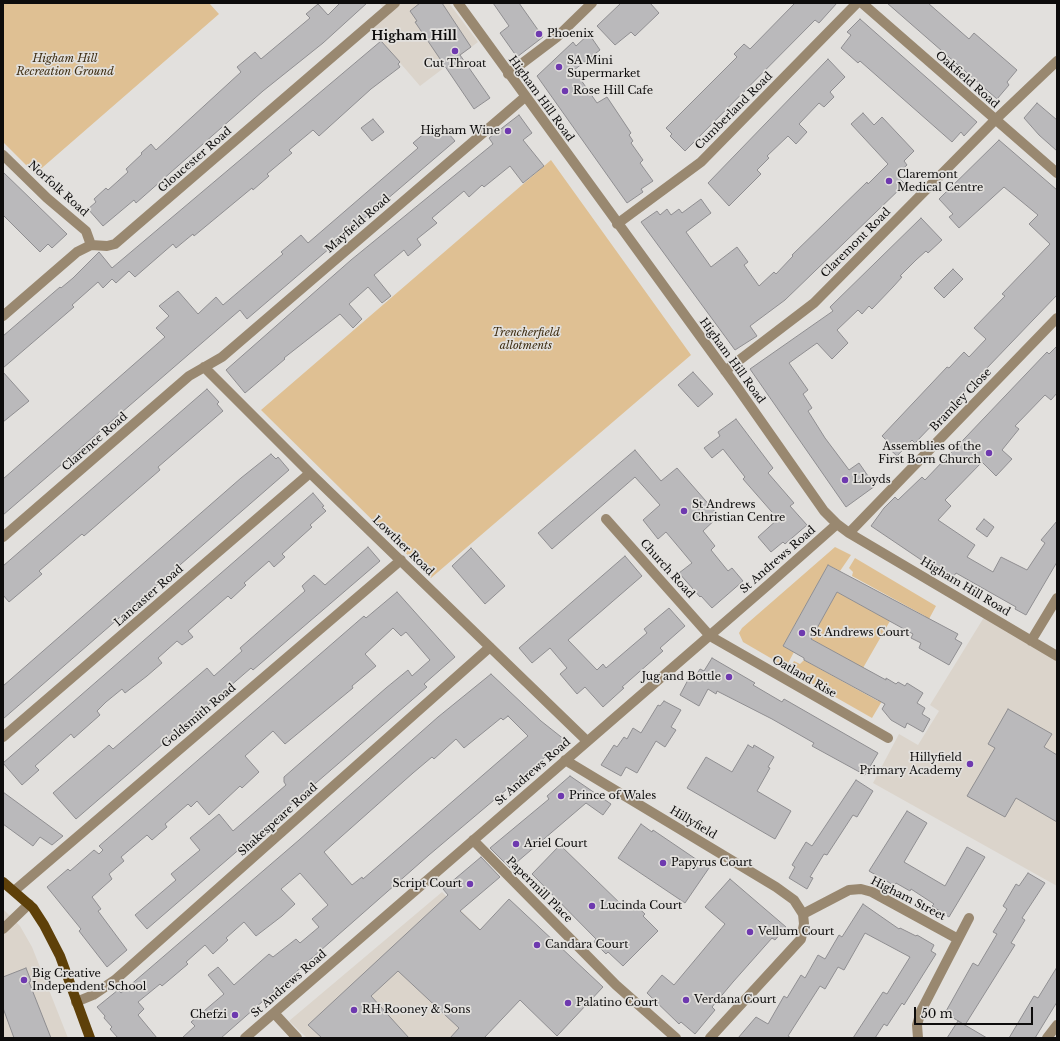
<!DOCTYPE html>
<style>
body{margin:0}
#map{position:relative;width:1060px;height:1041px;overflow:hidden;background:#e2e0dd;font-family:"Libre Baskerville",serif}
canvas{display:block}
.frame{position:absolute;inset:0;border:4px solid #0d0c0c;pointer-events:none}
.scale{position:absolute;left:914px;top:1007px;width:119px;height:18px;box-sizing:border-box;border:2px solid #0d0c0c;border-top:0;padding-left:5px;font-size:12px;line-height:14px;white-space:nowrap;color:#0d0c0c;-webkit-text-stroke:3px #e2e0dd;paint-order:stroke}
</style>
<div id="map">
<canvas width="1060" height="1041"></canvas>
<div class="frame"></div>
<div class="scale">50 m</div>
</div>
<script>
const context = document.querySelector('canvas').getContext('2d');
context.lineJoin = 'round';
function fillPath(path, color) { context.fillStyle = color; context.fill(path, 'evenodd'); }
const poly = rows => new Path2D(rows.map(r => 'M' + r).join(''));
function trace(path, color, width, dash) { context.strokeStyle = color; context.lineWidth = width; context.lineCap = dash ? 'butt' : 'round'; context.setLineDash(dash || []); context.stroke(path); }
function write(font, color, halo, rows, align = 'center') {
  context.font = font + ' "Libre Baskerville",serif'; context.lineWidth = 3.5; context.setLineDash([]); context.textBaseline = 'middle'; context.strokeStyle = halo; context.fillStyle = color; for (const [text, x, y, turn = 0] of rows) {
    context.save(); context.translate(x, y); context.rotate((+turn || 0) * Math.PI / 180); context.textAlign = isNaN(turn) ? turn : align; if (halo) context.strokeText(text, 0, 0); context.fillText(text, 0, 0); context.restore();
  }
}
fillPath(poly([
 [379,3,449,3,478,42,420,86,370,28,388,13],
 [986,614,1057,656,1057,886,873,783,899,734,918,745,939,711,930,705],
 [442,892,536,983,477,1038,307,1038,289,1021],
 [3,909,20,926,32,947,68,1038,3,1038]
]), '#dbd4cb');
fillPath(poly([
 [3,3,209,3,219,14,35,174,3,142],
 [551,160,691,355,431,578,261,410],
 [835,547,851,555,840,571,828,565,783,646,794,652,786,667,743,642,739,633,742,628],
 [855,558,936,606,922,632,925,616,852,576,853,572,849,568],
 [837,592,890,621,863,668,811,639],
 [804,660,878,701,882,694,885,696,872,718,788,670,794,661,800,664]
]), '#dfc093');
const building = poly([
 [340,3,367,3,323,43,263,91,136,203,134,200,103,226,88,209,96,202,94,199,106,188,108,190,128,172,126,169,142,154,141,153,151,144,156,150,241,72,237,67,255,52,261,59,310,18,306,14,318,4,328,15,340,3],
 [420,3,442,3,471,47,460,55,490,98,474,109,415,22,417,21,410,11,420,3],
 [493,3,519,3,543,37,517,57,500,33,509,26,493,3],
 [621,3,650,3,659,13,635,36,631,32,615,45,597,26,621,3],
 [795,3,837,3,819,23,815,20,685,151,670,136,672,134,666,128,737,57,734,54,744,44,750,49,795,3],
 [887,3,928,3,969,39,974,33,1017,70,1007,82,1009,85,997,99,887,3],
 [860,19,977,122,964,136,961,132,952,142,860,61,858,63,841,48,851,35,847,32,860,19],
 [589,34,600,50,574,70,597,103,607,97,631,133,629,135,633,141,631,143,643,160,640,163,653,181,641,189,643,192,627,203,537,76,573,42,576,46,589,34],
 [381,41,400,62,398,64,400,67,371,89,319,136,313,130,289,150,292,153,267,174,269,176,253,190,252,188,194,236,193,234,176,248,173,244,135,277,129,271,116,283,112,279,103,288,98,282,72,305,74,307,3,368,3,336,60,287,61,288,73,278,99,252,112,268,381,41],
 [828,59,845,77,830,92,834,97,824,107,819,103,799,124,807,132,796,144,788,136,767,156,769,158,757,170,761,174,729,206,708,183,828,59],
 [1037,103,1057,120,1057,151,1039,135,1024,118,1037,103],
 [863,113,874,125,882,117,914,151,904,161,907,165,896,175,905,184,785,300,750,326,757,336,735,350,641,222,657,211,660,215,667,209,671,215,679,209,682,213,701,199,711,213,686,232,711,267,737,247,748,262,744,265,759,286,774,272,776,274,793,256,792,255,867,182,868,184,888,164,851,124,863,113],
 [519,115,532,133,523,140,544,166,523,183,510,166,484,187,482,185,469,197,464,191,432,218,437,223,417,239,421,245,408,256,404,250,374,275,391,296,382,303,368,287,349,304,362,319,353,328,340,314,284,358,285,359,245,393,226,370,351,260,493,144,489,138,519,115],
 [373,119,384,132,372,141,361,128,373,119],
 [433,126,438,131,443,127,455,141,247,319,240,310,3,515,3,479,165,337,156,328,169,316,159,306,178,291,198,314,216,297,223,305,283,254,281,252,301,235,308,243,418,148,413,143,433,126],
 [999,140,1057,190,1057,295,915,443,912,440,897,456,885,445,888,442,882,436,947,367,949,368,964,352,969,357,986,339,974,328,1005,296,1002,294,1050,244,1029,224,1038,215,1004,187,959,228,949,217,953,214,939,199,999,140],
 [3,172,67,234,52,248,48,244,40,252,3,215,3,172],
 [921,218,942,240,928,253,926,251,916,260,900,276,902,277,893,287,872,309,869,306,862,314,858,310,837,330,848,343,832,359,817,343,789,363,808,390,803,394,812,408,808,411,825,438,849,470,859,463,875,486,846,507,750,369,833,311,830,307,921,218],
 [953,269,963,279,944,298,934,288,953,269],
 [1057,346,1057,393,1051,400,1045,395,1015,426,1019,429,1002,450,1012,459,996,476,982,462,945,500,951,506,938,520,975,545,967,557,993,572,1001,557,1027,570,1045,543,1041,540,1057,521,1057,562,1026,615,1015,609,1016,607,956,573,951,580,871,526,884,508,895,497,898,500,922,477,925,480,1047,352,1049,354,1057,346],
 [3,372,29,401,3,422,3,372],
 [693,372,713,394,698,407,678,385,693,372],
 [207,389,219,402,217,404,223,411,158,467,160,470,84,536,82,534,39,571,42,574,9,602,3,595,3,566,207,389],
 [736,419,773,468,768,473,794,503,790,506,807,525,785,544,783,542,771,552,758,537,778,519,743,479,745,477,723,449,712,458,704,448,720,436,718,432,736,419],
 [635,450,661,481,677,468,719,516,703,531,715,546,711,550,728,571,732,568,743,581,712,608,701,596,700,597,679,573,692,563,666,532,658,539,643,520,660,505,635,477,552,549,538,533,635,450],
 [271,454,276,459,278,457,289,470,3,719,3,686,241,478,271,454],
 [313,493,324,506,322,507,326,511,310,525,312,527,282,554,285,557,274,567,269,561,244,583,246,585,231,599,228,596,213,609,188,631,193,637,182,645,177,641,158,658,162,663,147,676,125,693,122,689,106,702,97,711,100,715,74,738,71,734,35,766,39,770,22,785,3,763,313,493],
 [984,519,994,527,987,537,976,529,984,519],
 [368,547,380,561,253,670,251,668,76,819,53,793,109,745,113,749,207,668,214,676,242,651,240,648,305,591,302,586,314,575,325,585,368,547],
 [471,548,505,586,485,604,452,566,471,548],
 [625,556,642,576,568,640,597,670,603,664,606,668,647,633,644,629,669,608,685,626,660,648,663,651,622,687,624,688,603,707,585,687,577,694,560,674,567,668,550,648,532,663,519,648,625,556],
 [828,565,958,634,955,639,962,643,949,665,919,648,921,643,911,638,913,634,837,592,811,639,886,680,886,678,896,684,898,682,905,686,907,683,923,693,917,703,925,708,922,714,930,719,923,732,907,723,905,728,891,720,882,709,885,704,804,660,804,658,783,646,828,565],
 [397,592,455,657,424,684,427,687,147,929,135,915,176,880,171,874,200,850,190,838,219,814,233,831,286,785,284,782,284,777,386,688,408,670,412,676,430,660,406,632,401,636,393,628,365,654,376,666,352,686,353,688,285,744,273,731,245,756,259,772,242,788,240,786,209,815,197,801,191,807,188,804,165,824,167,827,152,840,147,835,121,857,124,861,109,874,112,879,92,897,101,909,98,911,127,950,107,967,79,931,81,929,47,887,68,869,70,871,94,850,99,854,103,850,99,846,364,616,366,618,397,592],
 [712,658,755,683,753,685,782,702,784,699,878,753,865,775,812,746,814,743,772,719,717,691,716,694,708,689,699,706,680,695,689,678,693,680,700,669,704,671,712,658],
 [491,674,541,721,565,740,429,855,221,1038,182,1038,195,1026,191,1022,224,994,208,975,218,967,234,985,269,954,273,957,296,939,300,943,319,927,312,919,328,905,300,873,281,889,295,904,282,916,256,936,244,922,226,938,228,940,213,954,205,945,186,962,188,964,162,986,160,984,138,1002,144,1009,138,1015,157,1038,118,1038,110,1029,112,1027,104,1018,105,1016,97,1007,118,990,121,993,299,840,438,717,491,674],
 [508,716,528,736,363,879,362,877,352,885,324,852,413,773,432,757,434,759,456,739,464,748,501,718,503,720,508,716],
 [664,701,681,710,671,727,676,730,665,747,656,741,637,773,626,767,621,776,601,765,614,745,617,747,624,737,627,739,633,728,641,733,658,705,660,706,664,701],
 [1008,709,1052,734,1044,747,1057,755,1057,822,1016,798,1005,817,967,796,995,748,988,744,1008,709],
 [748,745,753,748,754,745,774,757,768,767,770,768,757,791,791,811,775,839,687,788,706,757,732,772,748,745],
 [570,776,611,804,603,815,586,803,510,868,490,848,549,799,547,796,570,776],
 [856,780,873,791,857,817,853,815,827,855,824,854,810,877,813,878,807,889,789,878,795,867,792,865,806,842,812,846,856,780],
 [3,792,63,836,52,845,40,837,33,846,3,824,3,792],
 [907,811,927,823,904,862,945,886,967,847,985,857,949,917,932,906,934,904,911,889,910,891,896,883,895,886,869,871,907,811],
 [641,824,652,832,653,830,709,868,685,903,618,858,641,824],
 [560,845,626,909,632,902,645,914,643,916,658,931,623,966,608,952,606,954,594,942,596,939,532,874,560,845],
 [481,857,500,877,460,911,480,930,509,899,603,987,557,1036,520,1000,484,1038,450,1038,459,1028,398,971,371,996,409,1038,322,1038,308,1025,448,895,443,889,481,857],
 [1028,873,1045,883,1022,918,1025,920,1011,943,1015,945,965,1025,945,1013,973,963,978,966,997,934,993,932,1007,909,1003,906,1016,884,1019,886,1028,873],
 [730,879,786,927,775,940,772,938,733,982,712,1007,715,1010,695,1034,681,1022,679,1024,647,993,662,975,674,985,725,924,705,907,730,879],
 [863,904,899,929,900,928,916,936,917,935,934,945,931,951,936,954,904,1005,902,1003,887,1026,884,1024,875,1038,853,1038,883,992,887,994,910,957,865,933,844,970,838,967,825,989,820,986,788,1036,791,1038,738,1038,756,1017,768,1024,784,996,787,998,801,975,805,978,818,955,825,959,839,935,842,937,863,904],
 [1057,967,1057,1002,1035,1038,1009,1038,1034,996,1038,998,1057,967],
 [26,968,31,981,29,982,51,1038,14,1038,3,1008,3,977,26,968],
 [958,1021,987,1038,947,1038,958,1021]
]);
fillPath(building, '#bab9bb');
trace(building, '#8f8e91', 1);
trace(poly([
 [458,3,737,387,824,511,837,524,849,533,1057,656],
 [862,3,1057,173],
 [508,74,557,37,592,3],
 [3,155,47,198,86,231,91,245],
 [617,224,701,162,857,3],
 [3,316,77,252,91,245,107,246,115,244,395,3],
 [204,367,310,473,587,741],
 [725,371,814,303,995,120,1057,61],
 [606,519,710,636,888,738],
 [849,533,1057,318],
 [3,537,189,376,222,357,525,97],
 [1031,641,1057,598],
 [3,737,310,473],
 [565,760,776,887,794,900,803,914,804,924,801,939,710,1038],
 [473,840,616,985,676,1038],
 [14,891,401,560],
 [803,914,849,890,861,889,872,892,958,939],
 [3,929,29,904],
 [76,1002,93,995,115,980,490,647],
 [274,1013,297,1038],
 [245,1038,768,585,837,524],
 [918,1038,917,1025,921,1011,969,918],
 [1047,1038,1057,1025]
]), '#998870', 10);
trace(poly([
 [3,882,33,908,44,925,60,956,90,1038]
]), '#5e4009', 10);
for (const [x, y, r, color] of [
 [539,34,4,"#6e39af"],
 [455,51,4,"#6e39af"],
 [559,67,4,"#6e39af"],
 [565,91,4,"#6e39af"],
 [508,131,4,"#6e39af"],
 [889,181,4,"#6e39af"],
 [989,453,4,"#6e39af"],
 [845,480,4,"#6e39af"],
 [684,511,4,"#6e39af"],
 [802,633,4,"#6e39af"],
 [729,677,4,"#6e39af"],
 [970,764,4,"#6e39af"],
 [561,796,4,"#6e39af"],
 [516,844,4,"#6e39af"],
 [663,863,4,"#6e39af"],
 [470,884,4,"#6e39af"],
 [592,906,4,"#6e39af"],
 [750,932,4,"#6e39af"],
 [537,945,4,"#6e39af"],
 [24,980,4,"#6e39af"],
 [686,1000,4,"#6e39af"],
 [568,1003,4,"#6e39af"],
 [354,1010,4,"#6e39af"],
 [235,1015,4,"#6e39af"]
]) { const dot = new Path2D(); dot.arc(x, y, r, 0, 2 * Math.PI); context.fillStyle = color; context.fill(dot); trace(dot, '#e2e0dd', 1.5); }
write('11px', '#0d0c0c', '#e2e0dd', [
 ["Phoenix",547,34],
 ["SA Mini",567,61],
 ["Supermarket",567,74],
 ["Cut Throat",455,64,"center"],
 ["Rose Hill Cafe",573,91],
 ["Higham Wine",500,131,"right"],
 ["Claremont",897,175],
 ["Medical Centre",897,188],
 ["Assemblies of the",981,447,"right"],
 ["First Born Church",981,460,"right"],
 ["Lloyds",853,480],
 ["St Andrews",692,505],
 ["Christian Centre",692,518],
 ["St Andrews Court",810,633],
 ["Jug and Bottle",721,677,"right"],
 ["Hillyfield",962,758,"right"],
 ["Primary Academy",962,771,"right"],
 ["Prince of Wales",569,796],
 ["Ariel Court",524,844],
 ["Papyrus Court",671,863],
 ["Script Court",462,884,"right"],
 ["Lucinda Court",600,906],
 ["Vellum Court",758,932],
 ["Candara Court",545,945],
 ["Big Creative",32,974],
 ["Independent School",32,987],
 ["Verdana Court",694,1000],
 ["Palatino Court",576,1003],
 ["RH Rooney & Sons",362,1010],
 ["Chefzi",227,1015,"right"]
], 'left');
write('italic 11px', '#3e2d12', '#e2e0dd', [
 ["Higham Hill",65,59],
 ["Recreation Ground",65,72],
 ["Trencherfield",526,333],
 ["allotments",526,346]
]);
write('11px', '#0d0c0c', '#e2e0dd', [
 ["Oakfield Road",967,80,41],
 ["Higham Hill Road",541,99,54],
 ["Cumberland Road",734,111,-45],
 ["Gloucester Road",195,160,-41],
 ["Norfolk Road",58,189,42],
 ["Mayfield Road",358,224,-41],
 ["Claremont Road",856,243,-45],
 ["Higham Hill Road",732,361,54],
 ["Bramley Close",961,400,-46],
 ["Clarence Road",95,442,-41],
 ["Lowther Road",403,546,44],
 ["St Andrews Road",778,560,-41],
 ["Church Road",667,569,48],
 ["Higham Hill Road",965,587,31],
 ["Lancaster Road",149,596,-41],
 ["Oatland Rise",804,677,30],
 ["Goldsmith Road",199,716,-40],
 ["St Andrews Road",533,772,-41],
 ["Shakespeare Road",278,820,-42],
 ["Hillyfield",693,823,31],
 ["Papermill Place",539,890,45],
 ["Higham Street",908,899,27],
 ["St Andrews Road",289,984,-41]
]);
write('bold 13px', '#0d0c0c', '#e2e0dd', [
 ["Higham Hill",414,36]
]);
</script>
